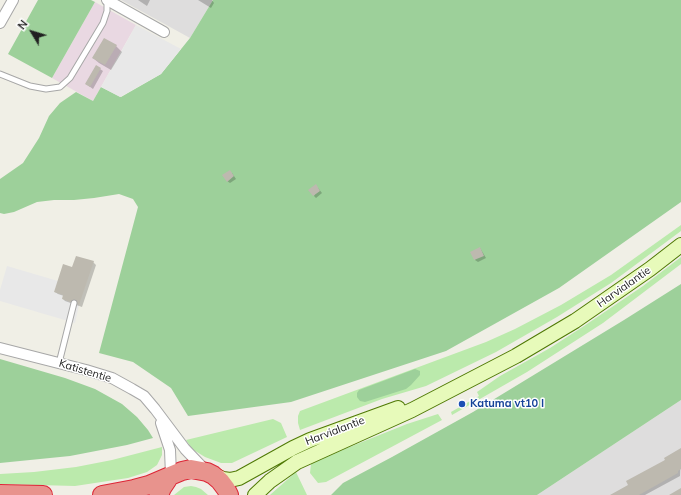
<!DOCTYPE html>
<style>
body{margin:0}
#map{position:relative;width:681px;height:495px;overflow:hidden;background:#f0efe6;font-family:Mulish,sans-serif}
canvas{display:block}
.north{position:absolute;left:12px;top:12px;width:40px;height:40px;-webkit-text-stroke:3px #fff;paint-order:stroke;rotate:308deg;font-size:11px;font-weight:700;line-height:16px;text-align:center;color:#202020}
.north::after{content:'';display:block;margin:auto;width:14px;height:18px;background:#202020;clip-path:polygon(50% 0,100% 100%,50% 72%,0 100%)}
</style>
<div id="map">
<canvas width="681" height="495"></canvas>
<div class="north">N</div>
</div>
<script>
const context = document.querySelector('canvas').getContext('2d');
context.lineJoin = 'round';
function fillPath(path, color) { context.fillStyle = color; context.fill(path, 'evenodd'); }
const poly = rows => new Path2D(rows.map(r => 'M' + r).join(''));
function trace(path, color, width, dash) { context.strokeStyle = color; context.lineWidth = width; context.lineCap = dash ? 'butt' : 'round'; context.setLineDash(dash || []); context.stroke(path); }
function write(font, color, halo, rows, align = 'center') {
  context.font = font + ' Mulish,sans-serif'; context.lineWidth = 3; context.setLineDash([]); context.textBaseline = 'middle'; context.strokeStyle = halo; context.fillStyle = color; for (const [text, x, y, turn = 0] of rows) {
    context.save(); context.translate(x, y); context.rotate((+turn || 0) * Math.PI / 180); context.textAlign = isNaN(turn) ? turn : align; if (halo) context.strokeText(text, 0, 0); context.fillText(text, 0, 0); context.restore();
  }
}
fillPath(poly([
 [121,0,213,0,190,38],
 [681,400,681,495,537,495]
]), '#dedddd');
fillPath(poly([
 [95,2,136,25,93,101,52,78]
]), '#e9d8e2');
fillPath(poly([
 [681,225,681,231,611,283,557,317,496,352,426,386,382,399,300,430,298,423,298,416,300,411,486,342,515,329,561,305,611,275],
 [681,257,681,264,603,323,527,372,452,415,451,412,479,396,477,392,500,376,550,348,584,326,643,286],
 [438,414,442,420,326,482,318,483,310,473,311,464,347,448,407,424],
 [273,419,281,423,287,437,232,463,221,463,205,457,192,449,186,440],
 [162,447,162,455,157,465,147,472,128,478,75,486,0,484,0,474,34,472,76,467,112,460],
 [296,472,307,495,270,495,271,494],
 [191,486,196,487,201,489,208,495,174,495,184,487]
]), '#bbeaac');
fillPath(poly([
 [38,0,91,0,95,2,52,78,8,54],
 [213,0,681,0,681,202,559,288,446,351,291,402,188,416,171,388,133,362,99,353,138,207,133,199,119,194,94,198,74,200,54,200,37,202,14,212,4,214,0,213,0,179,23,163,39,138,49,116,60,103,76,92,93,101,101,87,121,97,161,74,190,38],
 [681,284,681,400,537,495,331,495,343,483,392,457,473,412,624,320],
 [0,359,65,378,95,389,122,404,137,417,148,430,153,438,127,445,70,456,0,463],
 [415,369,420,371,420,375,411,385,406,389,365,402,360,401,357,397,357,393,359,390]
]), '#9dd09a');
fillPath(poly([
 [136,25,181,49,161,74,120,97,101,87],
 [7,266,58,281,54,292,63,295,62,299,79,305,75,323,0,301,0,290]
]), '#e8e8e8');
fillPath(poly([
 [138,0,150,0,147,6],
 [198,0,212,0,214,3,211,8],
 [116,46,122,52,111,70,99,63,93,58],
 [100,69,103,71,93,89,86,84],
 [232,173,236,179,230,183,227,181],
 [318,188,322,193,316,198,314,196],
 [480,248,486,258,478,262,475,260],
 [93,262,96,265,82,307,65,301,63,299,64,296,58,294,55,292,73,269],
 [681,449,680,476,645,495,612,495,629,486]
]), '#0003');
fillPath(poly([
 [104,38,117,45,105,65,92,58],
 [96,65,101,68,90,87,85,84],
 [230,170,234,176,227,182,222,175],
 [316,184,320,191,313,196,308,190],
 [480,247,484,256,474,260,470,252],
 [76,256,94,261,79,305,62,299,63,295,54,292,63,264,72,267],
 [681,448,681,469,678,471,678,473,639,495,610,495,628,485,626,481,665,460,664,458],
 [681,488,681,495,669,495]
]), '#bdb9af');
const lane = poly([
 [0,74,30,86,46,89,60,87,70,78,103,23,107,11,107,0],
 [59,363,74,303]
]);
const street = poly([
 [107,0,164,32],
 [0,23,13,0],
 [0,348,86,370,112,378,132,389,144,396,155,409,185,449,205,470],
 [161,423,170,450,171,475]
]);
const secondary = poly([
 [214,475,223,479,230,480,239,478,293,448,310,440,398,408],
 [255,495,270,481,297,462,412,410,516,356,575,321,650,269,681,245]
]);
const highway = poly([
 [0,494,43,495],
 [102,495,134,489,149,485,170,476],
 [159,495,162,488,170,476,182,471,191,469,207,472,213,475,220,481,226,489,229,495]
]);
trace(lane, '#a7a7a7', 7);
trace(street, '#a7a7a7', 12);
trace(secondary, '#4f7904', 16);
trace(highway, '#dd2536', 20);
trace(lane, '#fff', 5);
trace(street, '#fff', 10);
trace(secondary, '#e7faba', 14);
trace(highway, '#e8938d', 18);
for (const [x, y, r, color] of [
 [462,404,4,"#1a4fb4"]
]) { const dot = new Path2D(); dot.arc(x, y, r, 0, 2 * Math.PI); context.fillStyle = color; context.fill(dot); trace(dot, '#fff', 1.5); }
write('11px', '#202020', '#fff', [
 ["Harvialantie",624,287,-35],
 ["Katistentie",85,371,17],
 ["Harvialantie",335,431,-21]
]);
write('bold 11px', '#164399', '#fff', [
 ["Katuma vt10 I",470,404]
], 'left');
</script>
